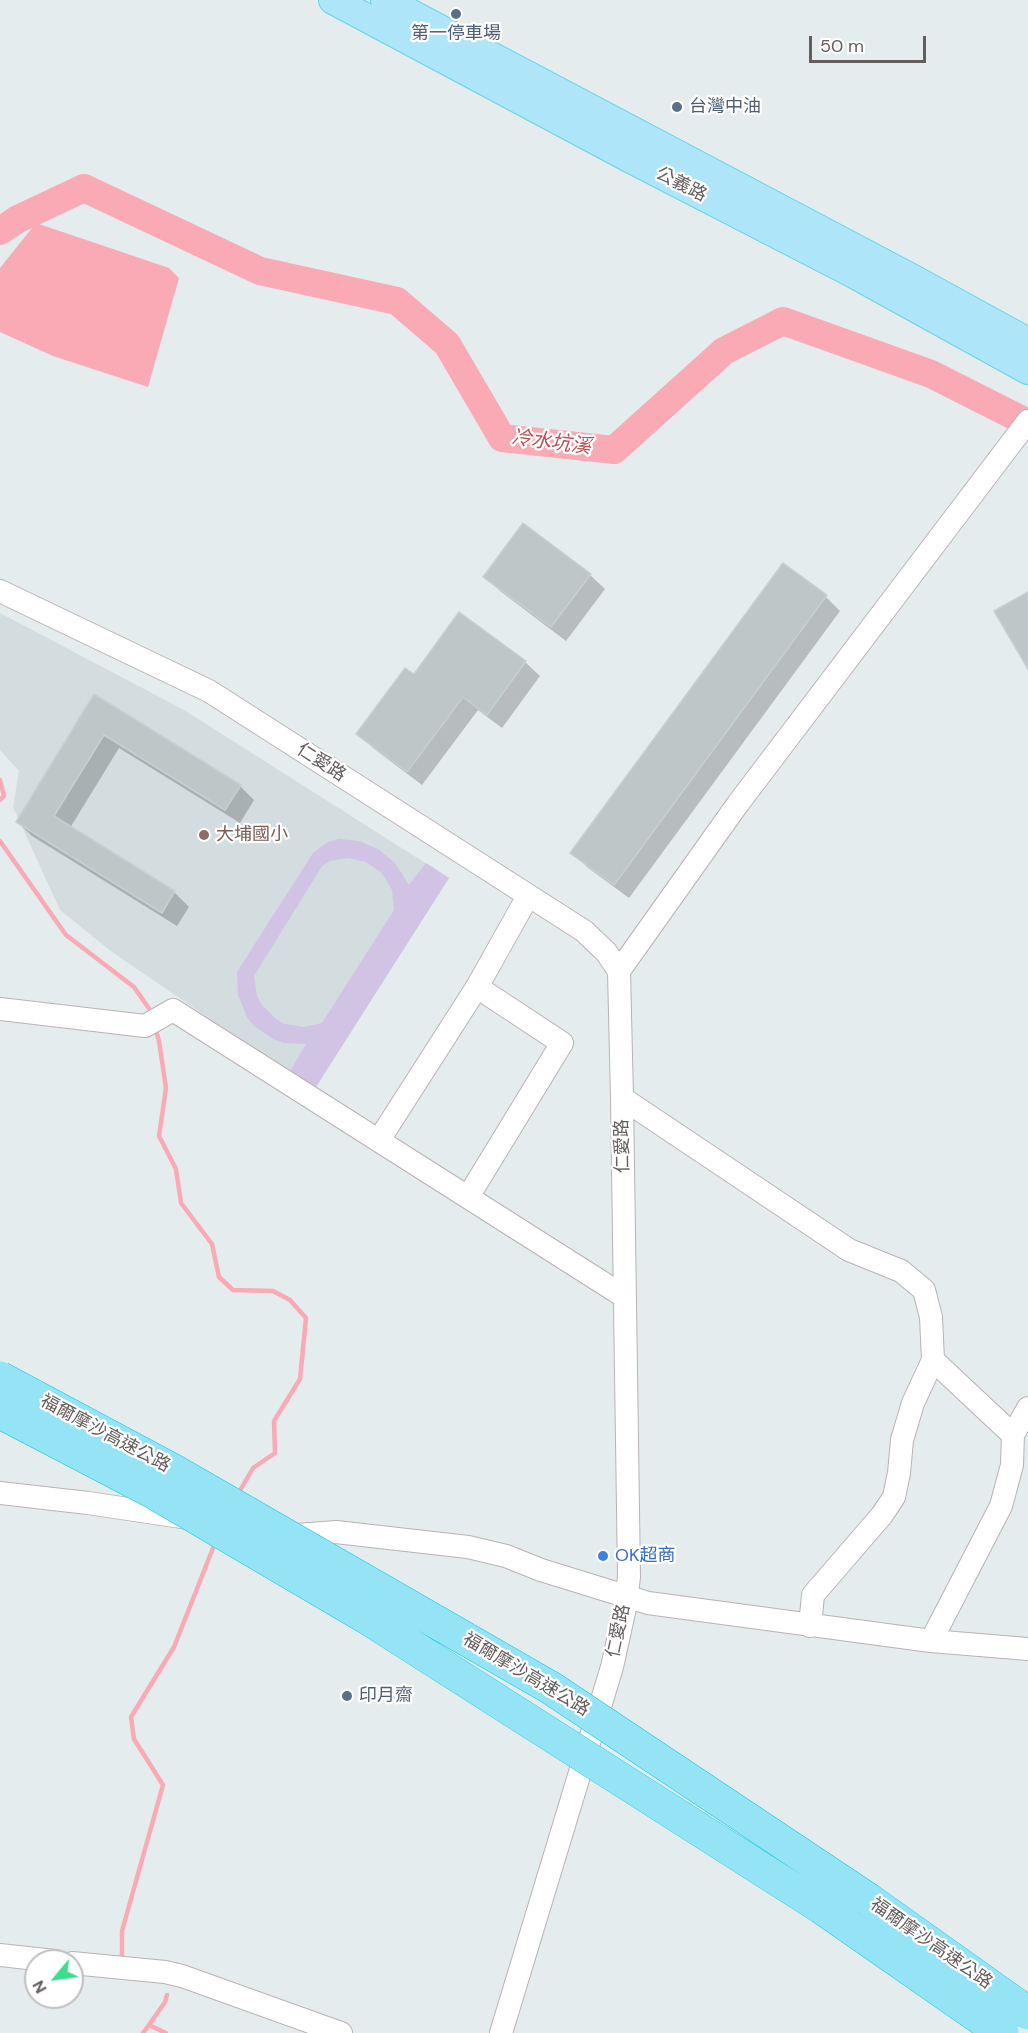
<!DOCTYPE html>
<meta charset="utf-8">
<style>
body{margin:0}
#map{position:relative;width:1028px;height:2033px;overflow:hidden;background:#e5ecee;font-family:"DM Sans",sans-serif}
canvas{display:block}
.north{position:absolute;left:24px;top:1949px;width:60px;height:60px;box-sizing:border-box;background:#fff;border:2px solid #c1bebe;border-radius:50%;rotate:241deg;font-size:16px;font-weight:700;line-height:24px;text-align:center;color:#645d5d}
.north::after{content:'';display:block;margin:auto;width:21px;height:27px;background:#3cdd8e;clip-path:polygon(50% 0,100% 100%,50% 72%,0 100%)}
.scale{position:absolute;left:809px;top:36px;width:117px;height:27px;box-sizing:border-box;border:3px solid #645d5d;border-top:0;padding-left:8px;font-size:18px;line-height:21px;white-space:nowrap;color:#645d5d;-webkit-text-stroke:4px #fff;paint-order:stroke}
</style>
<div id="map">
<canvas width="1028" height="2033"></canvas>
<div class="north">N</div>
<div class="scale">50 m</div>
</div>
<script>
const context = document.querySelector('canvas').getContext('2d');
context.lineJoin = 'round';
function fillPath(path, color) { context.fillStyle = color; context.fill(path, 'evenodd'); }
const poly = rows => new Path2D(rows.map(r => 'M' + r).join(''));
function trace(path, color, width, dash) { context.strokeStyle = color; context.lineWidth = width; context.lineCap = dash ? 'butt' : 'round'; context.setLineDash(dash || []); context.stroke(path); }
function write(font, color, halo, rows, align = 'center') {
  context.font = font + ' "DM Sans","Noto Sans TC",sans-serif'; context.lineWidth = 4.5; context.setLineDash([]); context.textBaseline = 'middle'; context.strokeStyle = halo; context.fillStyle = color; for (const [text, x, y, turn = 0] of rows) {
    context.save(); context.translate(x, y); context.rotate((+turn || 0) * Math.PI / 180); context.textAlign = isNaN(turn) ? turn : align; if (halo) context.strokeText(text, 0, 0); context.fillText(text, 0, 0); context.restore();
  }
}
fillPath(poly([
 [0,613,184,710,449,878,314,1090,112,952,60,910,13,807,19,771,0,750]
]), '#d3dcde');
fillPath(poly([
 [339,839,359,841,378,849,395,863,409,885,426,863,449,878,314,1090,289,1073,306,1044,284,1043,273,1039,254,1026,247,1017,238,995,237,972,313,853,328,842],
 [348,858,366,862,382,873,392,890,394,910,322,1023,304,1027,285,1024,276,1019,262,1005,257,996,254,976,322,866,330,861]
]), '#d1c3e4');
fillPath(poly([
 [36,223,169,268,179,278,148,387,53,356,0,332,0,268]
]), '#f9aab5');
fillPath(poly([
 [590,575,605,589,566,641,500,591,485,576],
 [826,597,840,611,629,898,587,867,572,852],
 [525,662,540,676,502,728,478,710,422,785,373,748,358,733,414,676],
 [95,696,240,786,254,800,240,823,119,748,70,828,174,892,189,907,177,926,32,836,17,822]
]), '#0003');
trace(poly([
 [0,780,4,796,0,800],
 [0,841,66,935,134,987,150,1010,152,1016],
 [155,1027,159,1041,166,1088,159,1136,176,1169,181,1203,212,1244,219,1277,233,1290,273,1291,290,1300,306,1318,300,1379,274,1421,275,1453,253,1468,238,1494],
 [122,1956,122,1931,163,1785,134,1739,131,1717,174,1647,215,1543],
 [149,2025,165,2002,167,1995],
 [143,2033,149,2025,166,2033]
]), '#f9aab5', 4.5);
trace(poly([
 [0,231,18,219,84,188,260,271,397,301,447,344,502,438,614,450,724,351,783,321,931,374,1028,423]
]), '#f9aab5', 28);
const building = poly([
 [523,523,591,574,551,627,483,577,523,523],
 [783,563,827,595,614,885,570,853,783,563],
 [1028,592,1028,669,994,611,1028,592],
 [459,612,526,661,487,715,463,697,407,772,356,734,405,668,414,674,459,612],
 [94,694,241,785,225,810,104,735,54,816,175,891,162,913,16,822,94,694]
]);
fillPath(building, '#bfc6c7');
trace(building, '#c4d1d2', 1.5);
const minor = poly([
 [0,591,209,691,584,931,606,952,619,971,622,1098,629,1577,625,1608,612,1667,501,2033],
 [619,971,737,805,1028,421],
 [0,1009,145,1026,173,1010,625,1297],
 [622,1098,849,1250,901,1271,924,1290,931,1317,933,1360,913,1403,902,1440,899,1473,894,1497,882,1515,813,1595,810,1626],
 [379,1140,477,987,528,896],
 [468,1197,562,1043,477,987],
 [1013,1435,1028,1408],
 [0,1493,88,1503,188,1518],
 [286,1534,297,1535,336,1532,468,1547,506,1556,541,1570,648,1603,931,1641,1028,1649],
 [931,1641,1001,1506,1012,1465,1013,1435,933,1360],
 [0,1955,54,1961],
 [72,1963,165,1972,182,1976,341,2033]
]);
const major = poly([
 [333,0,629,158,856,275,1028,370],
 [385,0,915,280,1028,342]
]);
trace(minor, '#b9b3b2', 24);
trace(major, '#65d4e7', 30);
trace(minor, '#fff', 22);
trace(major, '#afe5f9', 28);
const highwayBridge = poly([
 [0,1378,174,1471,551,1688,869,1900,1028,2013],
 [0,1412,155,1493,366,1617,821,1907,1002,2033]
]);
trace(highwayBridge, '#10cae3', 34, []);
trace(highwayBridge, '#95e4f5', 33);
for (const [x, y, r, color] of [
 [456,14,6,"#5c6f8a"],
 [677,107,6,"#5c6f8a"],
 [204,835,6,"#8d6e63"],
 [603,1556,6,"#3f7fe0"],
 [347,1696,6,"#5c6f8a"]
]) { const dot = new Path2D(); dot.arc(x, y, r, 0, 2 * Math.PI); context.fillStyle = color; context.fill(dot); trace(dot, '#fff', 2); }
write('18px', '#4e5e75', '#fff', [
 ["第一停車場",456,34,"center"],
 ["台灣中油",689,107],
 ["印月齋",359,1696]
], 'left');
write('18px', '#645d5d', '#fff', [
 ["公義路",681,185,27],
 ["仁愛路",321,763,33],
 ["仁愛路",623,1146,-91],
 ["福爾摩沙高速公路",105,1434,28],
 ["仁愛路",619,1631,-78],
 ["福爾摩沙高速公路",526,1675,31],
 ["福爾摩沙高速公路",931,1944,35]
]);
write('18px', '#785e54', '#fff', [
 ["大埔國小",216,835]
], 'left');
write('18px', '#366cbe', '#fff', [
 ["OK超商",615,1556]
], 'left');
write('italic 20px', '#bb4e54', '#fff', [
 ["冷水坑溪",551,443,7]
]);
</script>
